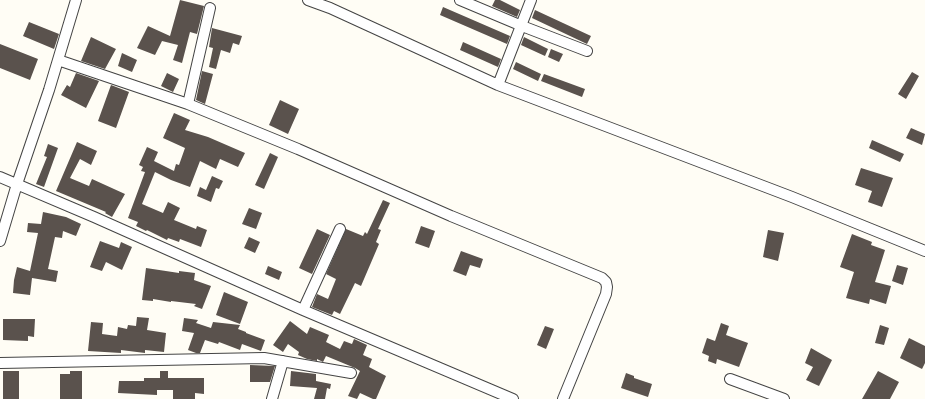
<!DOCTYPE html>
<style>
body{margin:0}
canvas{display:block;background:#fffdf5}
</style>
<canvas width="925" height="399"></canvas>
<script>
const context = document.querySelector('canvas').getContext('2d');
context.lineJoin = 'round';
function fillPath(path, color) { context.fillStyle = color; context.fill(path, 'evenodd'); }
const poly = rows => new Path2D(rows.map(r => 'M' + r).join(''));
function trace(path, color, width, dash) { context.strokeStyle = color; context.lineWidth = width; context.lineCap = dash ? 'butt' : 'round'; context.setLineDash(dash || []); context.stroke(path); }
fillPath(poly([
 [180,0,204,6,197,34,190,32,182,63,173,60,178,45,162,41,155,55,137,48,148,26,170,36],
 [495,0,500,0,520,10,517,17,492,6],
 [443,7,510,36,507,44,440,15],
 [535,10,591,36,587,44,532,18],
 [29,22,59,34,54,49,23,36],
 [212,28,242,36,239,45,233,43,230,53,221,50,216,69,209,67,213,48,209,47],
 [91,37,116,49,105,69,81,61],
 [524,37,548,49,545,56,521,45],
 [463,42,501,59,498,67,460,50],
 [0,44,38,59,30,80,0,68],
 [551,49,563,54,559,62,548,57],
 [122,53,137,60,132,72,118,66],
 [516,62,541,74,538,81,513,69],
 [202,71,213,74,205,104,196,100],
 [912,72,919,76,906,99,898,94],
 [76,73,99,81,86,108,61,95,67,85,70,87],
 [167,73,179,79,173,92,161,86],
 [544,74,585,89,582,97,541,81],
 [111,85,129,92,116,128,98,121],
 [280,100,299,109,288,134,269,125],
 [174,113,190,120,185,130,208,137,245,153,238,167,220,159,216,169,200,161,190,187,171,180,155,172,142,204,163,213,168,202,180,208,174,220,196,229,197,226,207,230,201,247,180,239,179,242,168,238,167,240,147,230,146,231,136,226,138,222,128,218,145,172,141,171,143,167,139,165,147,147,158,152,154,161,174,171,176,164,179,165,185,148,163,138],
 [911,128,925,134,922,145,906,138],
 [872,140,904,154,900,162,869,148],
 [77,142,97,151,91,165,80,159,70,178,89,186,92,179,125,194,112,217,105,213,106,212,56,191],
 [48,144,58,148,44,187,36,184,47,157,44,156],
 [270,153,278,157,264,189,255,185],
 [861,168,893,178,882,207,868,202,872,191,855,185],
 [212,176,223,181,219,189,216,188,211,202,197,196,200,187,206,190],
 [383,200,390,203,378,229,381,230,376,242,379,244,361,286,355,283,340,314,334,311,332,315,312,307,317,294,328,299,336,279,326,274,346,229,363,236,365,232,367,234],
 [249,208,262,213,256,229,242,224],
 [43,212,66,217,81,224,76,236,63,231,62,238,55,237,48,269,58,271,56,282,32,278,30,295,13,293,14,280,17,267,30,271,38,233,27,232,28,223,41,224],
 [421,226,435,231,429,248,415,243],
 [317,229,330,235,312,274,299,268],
 [768,230,784,233,778,261,763,257],
 [852,234,872,242,871,245,885,250,875,282,891,286,886,304,870,299,869,304,846,298,854,272,840,267],
 [249,237,260,242,255,253,244,248],
 [100,241,119,248,121,242,132,247,122,270,106,262,102,271,90,267],
 [461,251,483,259,480,268,470,265,466,276,453,271],
 [897,265,908,268,903,285,892,281],
 [268,266,282,272,279,280,265,274],
 [146,268,179,273,179,271,195,273,194,280,211,286,202,309,194,306,196,304,171,301,171,302,153,299,153,301,142,300],
 [224,292,248,302,240,324,216,315],
 [137,317,149,318,147,330,166,333,164,352,145,350,145,353,121,350,121,353,88,351,91,322,103,323,102,334,117,336,118,327,127,329,128,325,136,326],
 [184,318,198,320,196,323,211,328,213,322,240,325,238,329,246,332,246,333,265,340,261,351,242,344,240,350,219,342,218,344,205,340,200,353,196,353,188,350,194,333,182,331],
 [3,319,35,319,34,337,28,336,28,341,3,340],
 [290,321,307,334,310,327,329,335,326,342,340,349,344,341,352,344,354,339,367,345,363,355,372,359,369,367,386,376,376,399,373,399,360,393,357,399,348,396,360,371,355,368,326,356,323,362,317,359,317,361,307,359,298,355,299,352,288,344,283,352,273,345],
 [721,323,729,326,726,335,748,343,739,367,717,359,716,364,708,361,709,356,702,353,707,338,715,341],
 [880,325,889,328,884,345,875,343],
 [545,326,554,329,546,349,537,345],
 [909,338,925,346,925,363,922,369,900,358],
 [811,348,832,360,819,386,806,380,813,367,805,363],
 [250,365,275,366,270,382,250,382],
 [3,371,19,371,19,399,3,399],
 [70,371,82,371,82,399,60,399,60,374,70,374],
 [160,371,168,371,168,378,204,378,204,394,195,393,195,399,173,399,173,390,157,390,157,395,118,393,119,381,144,381,144,378,160,378],
 [291,371,316,374,316,381,331,384,330,389,327,388,325,399,314,399,317,388,290,386],
 [878,371,899,382,890,399,862,399],
 [626,373,634,376,634,378,652,384,648,397,621,388]
]), '#5a524d');
const minor = poly([
 [308,0,330,8,498,85,792,197,925,251],
 [460,0,522,26,587,51],
 [58,60,188,104,298,149,451,216,602,278,606,282,607,287,606,294,563,399],
 [498,85,531,0],
 [188,104,210,8],
 [0,177,94,217,303,310,513,399],
 [0,241,17,184,49,90,76,0],
 [303,310,340,229],
 [0,363,264,358,351,373],
 [730,379,784,399],
 [272,399,283,361]
]);
trace(minor, '#444', 12);
trace(minor, '#fff', 10);
</script>
